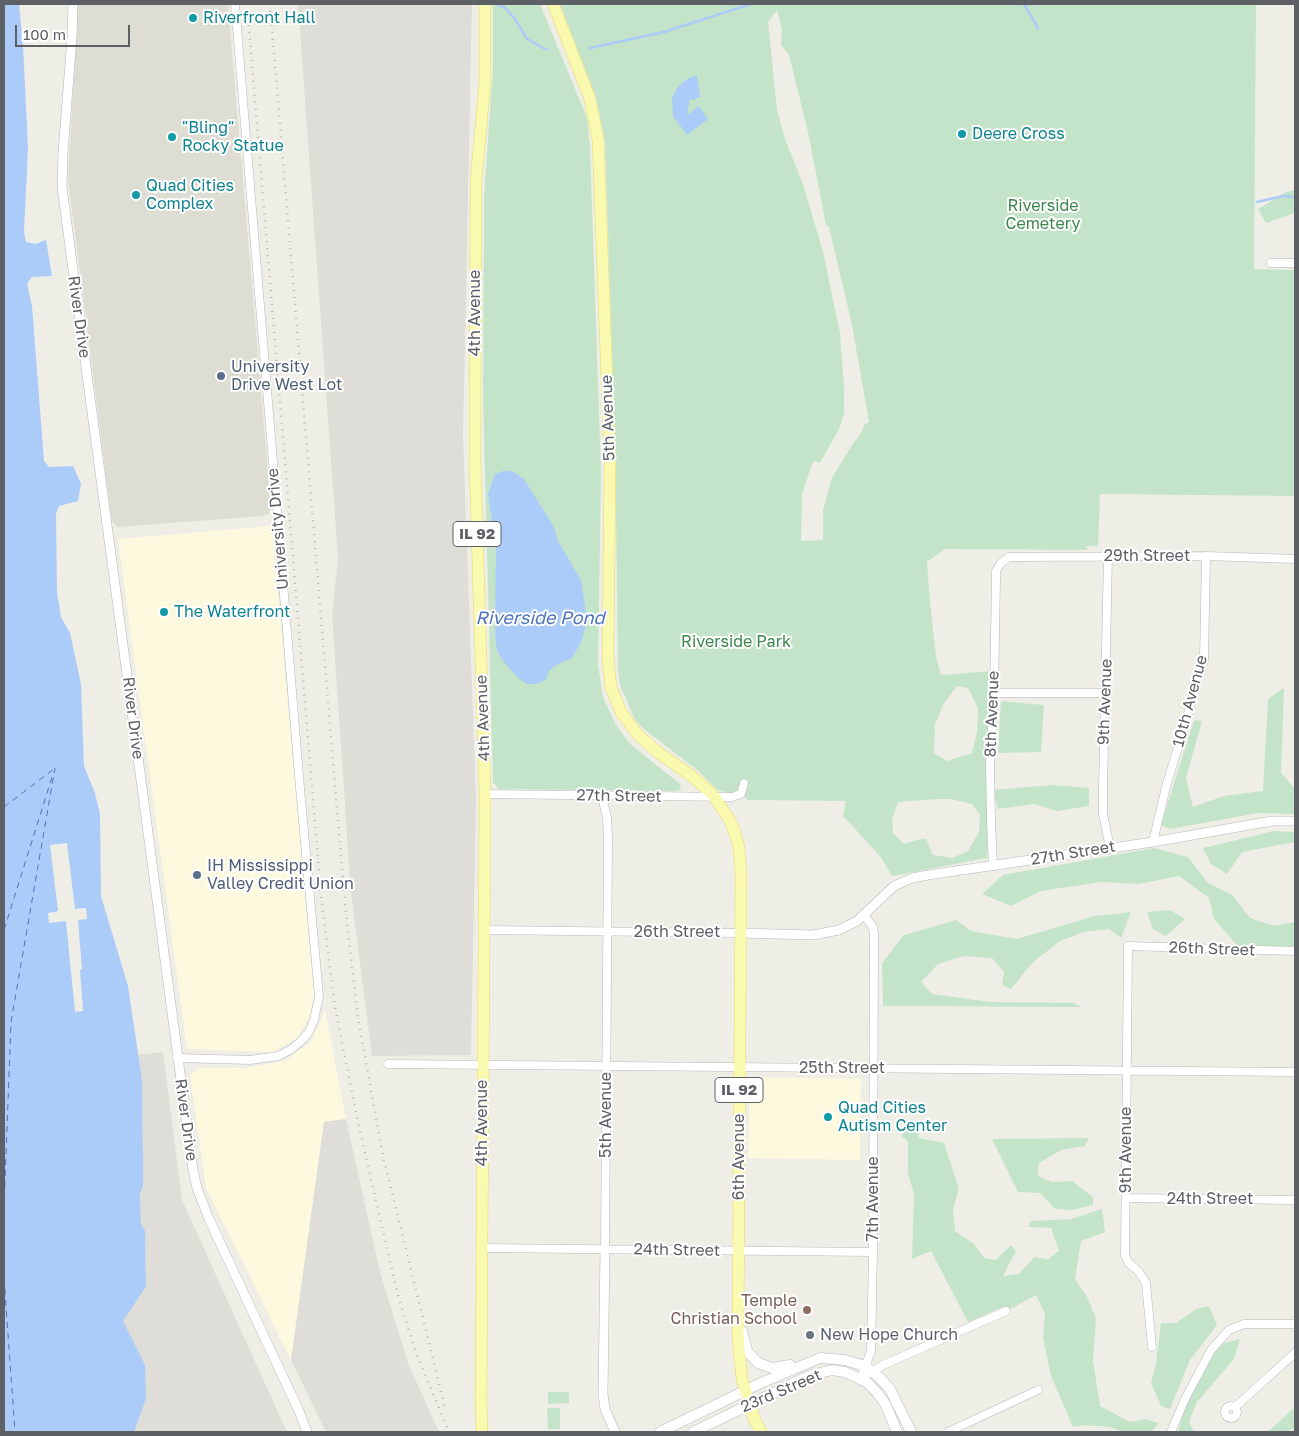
<!DOCTYPE html>
<style>
body{margin:0}
#map{position:relative;width:1299px;height:1436px;overflow:hidden;background:#efeee6;font-family:"Golos Text",sans-serif}
canvas{display:block}
.frame{position:absolute;inset:0;border:5px solid #5d6065;pointer-events:none}
.scale{position:absolute;left:15px;top:25px;width:115px;height:22px;box-sizing:border-box;border:2px solid #5d6065;border-top:0;padding-left:6px;font-size:15px;line-height:18px;white-space:nowrap;color:#5d6065;-webkit-text-stroke:4px #fff;paint-order:stroke}
</style>
<div id="map">
<canvas width="1299" height="1436"></canvas>
<div class="frame"></div>
<div class="scale">100 m</div>
</div>
<script>
const context = document.querySelector('canvas').getContext('2d');
context.lineJoin = 'round';
function fillPath(path, color) { context.fillStyle = color; context.fill(path, 'evenodd'); }
const poly = rows => new Path2D(rows.map(r => 'M' + r).join(''));
function trace(path, color, width, dash) { context.strokeStyle = color; context.lineWidth = width; context.lineCap = dash ? 'butt' : 'round'; context.setLineDash(dash || []); context.stroke(path); }
function write(font, color, halo, rows, align = 'center') {
  context.font = font + ' "Golos Text",sans-serif'; context.lineWidth = 4; context.setLineDash([]); context.textBaseline = 'middle'; context.strokeStyle = halo; context.fillStyle = color; for (const [text, x, y, turn = 0] of rows) {
    context.save(); context.translate(x, y); context.rotate((+turn || 0) * Math.PI / 180); context.textAlign = isNaN(turn) ? turn : align; if (halo) context.strokeText(text, 0, 0); context.fillText(text, 0, 0); context.restore();
  }
}
fillPath(poly([
 [272,526,314,995,310,1017,297,1038,273,1052,187,1049,118,539],
 [325,1010,346,1119,324,1122,291,1360,206,1188,190,1075,199,1068,247,1068,285,1061,311,1042],
 [750,1077,861,1079,860,1160,748,1158]
]), '#fcf9de');
fillPath(poly([
 [298,4,472,4,463,436,476,798,471,1055,372,1056,351,893,332,615,338,558],
 [163,1052,182,1200,287,1432,134,1432,146,1399,123,1321,146,1287,145,1231,141,1224,140,1193,143,1187,143,1160,142,1080,138,1055],
 [346,1119,380,1272,408,1363,439,1432,326,1432,291,1360,324,1122]
]), '#deddd8');
fillPath(poly([
 [78,4,228,4,271,508,268,514,263,516,118,527,112,522,68,180]
]), '#deddd4');
fillPath(poly([
 [493,4,540,4,587,118,590,147,601,472,598,665,603,697,616,725,630,744,680,784,681,789,677,791,499,789,493,782,483,395,484,197,493,68],
 [560,4,1256,4,1254,269,1295,270,1295,496,1100,494,1098,546,1086,546,1088,550,945,549,927,562,930,603,936,657,941,675,991,671,987,858,892,876,880,856,843,816,846,801,748,800,738,791,732,793,719,791,696,769,645,730,636,721,631,711,620,685,618,670,615,439,605,141,596,97],
 [777,10,782,29,781,45,789,55,808,132,826,225,829,227,852,325,869,422,865,424,861,433,852,445,832,478,823,510,823,540,801,541,802,494,812,464,815,461,820,463,840,427,844,414,844,388,840,333,823,252,803,184,785,139,777,110,768,22],
 [957,686,968,688,978,708,977,731,972,753,947,761,934,753,935,724,944,703],
 [937,799,951,799,972,804,980,815,979,832,968,851,952,858,933,855,926,839,921,839,904,844,893,833,892,819,898,802],
 [1295,190,1295,213,1266,223,1258,209,1286,192],
 [1284,688,1281,773,1295,789,1295,814,1258,813,1170,829,1161,825,1194,720,1202,721,1186,778,1193,807,1224,796,1263,791,1268,699],
 [1001,701,1044,705,1041,752,998,753],
 [1052,785,1089,788,1089,806,1057,811,1034,804,998,809,993,790],
 [1274,831,1295,832,1295,842,1242,852,1227,874,1211,864,1203,848],
 [1154,848,1188,857,1208,883,1232,895,1250,918,1274,926,1295,922,1295,947,1237,945,1214,919,1209,898,1179,876,1139,884,1101,882,1041,891,1011,906,982,894,1003,875],
 [1170,910,1185,919,1166,936,1153,929,1147,912],
 [1131,912,1121,938,1109,929,1083,932,1060,941,1032,963,1011,989,1002,985,1004,972,992,958,964,956,938,964,921,982,932,994,990,1002,1073,1003,1082,1007,883,1006,882,963,904,935,956,920,971,931,1017,939,1095,916],
 [916,1121,919,1138,944,1143,959,1189,953,1208,955,1231,973,1243,984,1258,996,1260,1011,1245,1016,1251,1003,1276,1019,1274,1034,1257,1048,1259,1059,1251,1051,1228,1028,1227,1031,1221,1071,1219,1102,1209,1105,1232,1081,1241,1075,1279,1087,1297,1096,1318,1093,1361,1100,1406,1130,1422,1145,1419,1159,1423,1151,1432,1123,1432,1110,1427,1085,1425,1073,1427,1051,1376,1043,1338,1045,1314,1036,1295,1012,1308,1003,1307,968,1322,931,1251,912,1259,914,1194,908,1174,908,1141,901,1136],
 [1089,1138,1085,1146,1061,1150,1039,1163,1038,1176,1052,1182,1072,1181,1093,1197,1093,1205,1073,1210,1055,1209,1040,1193,1018,1192,992,1139],
 [1209,1306,1217,1325,1190,1360,1170,1409,1161,1406,1151,1383,1156,1364,1161,1323,1176,1323,1196,1309],
 [1240,1339,1234,1359,1197,1402,1189,1422,1194,1432,1178,1432,1186,1404,1220,1344],
 [548,1392,569,1392,569,1403,548,1404],
 [1295,1407,1295,1428,1286,1432,1264,1432,1270,1430],
 [547,1408,560,1408,560,1429,548,1429]
]), '#c4e4c9');
fillPath(poly([
 [4,4,19,4,23,45,28,148,24,232,26,242,36,244,46,240,52,276,32,277,27,284,32,306,44,461,49,467,73,466,81,484,78,501,59,506,56,514,57,592,61,617,70,633,81,684,84,766,95,793,100,814,101,896,128,986,142,1080,143,1160,143,1187,140,1193,141,1224,145,1231,146,1287,123,1321,145,1365,146,1399,134,1432,4,1432],
 [697,75,700,97,696,98,696,100,690,99,687,115,699,106,708,119,687,135,673,116,672,98,676,90,682,83,689,78],
 [503,471,512,471,524,479,554,527,558,541,581,580,587,620,582,640,572,658,556,665,548,672,546,680,536,684,527,684,517,677,504,662,497,651,495,632,496,547,488,494,495,474]
]), '#abcbf9');
fillPath(poly([
 [67,843,75,909,86,908,87,919,78,920,82,969,80,970,83,1011,75,1012,66,921,49,923,48,913,58,911,50,845]
]), '#efeee6');
trace(poly([
 [1024,4,1038,28],
 [498,5,504,7,515,19,527,39,547,50],
 [590,48,664,32,751,4],
 [1257,202,1283,196,1295,197]
]), '#abcbf9', 2.5);
trace(poly([
 [4,807,54,769],
 [4,930,53,774],
 [4,1209,11,1022,55,768],
 [4,1278,15,1432]
]), '#4f73bc', 1, [6, 5]);
const minor = poly([
 [1271,263,1295,263],
 [1108,556,1103,789,1103,814,1110,848],
 [994,693,1105,693],
 [485,794,732,797,741,794,744,783],
 [602,796,607,818,608,838,605,1249],
 [1153,842,1166,787,1204,660,1206,556],
 [993,866,991,821,990,767,994,693,996,579,996,571,1001,563,1009,557,1017,557,1206,556,1295,559],
 [484,930,740,933],
 [177,1058,250,1060,278,1056,290,1050,300,1042,309,1032,314,1020,319,996,300,788,235,4],
 [388,1064,1295,1072],
 [1126,1198,1295,1200],
 [482,1248,873,1252],
 [1152,1347,1146,1283,1139,1272,1128,1262,1125,1255,1128,946,1295,951],
 [861,1378,871,1351,873,1252,874,934,873,927,864,915],
 [861,1378,883,1365,1006,1311],
 '1225 1412a6 6 0 1 1 12 0a6 6 0 1 1-12 0Z',
 [1235,1407,1295,1353],
 [948,1432,1038,1390],
 [1171,1432,1185,1399,1211,1350,1229,1330,1244,1324,1295,1324]
]);
const tertiary = poly([
 [73,4,72,37,63,153,62,187,193,1170,197,1188,209,1219,299,1411,307,1432],
 [740,933,813,935,839,930,857,921,894,886,912,878,928,875,1153,842,1272,821,1295,821],
 [605,1249,603,1394,605,1409,615,1432]
]);
const secondary = poly([
 [742,1331,747,1351,758,1363,772,1368,790,1365],
 [660,1432,761,1383,820,1358,845,1360,865,1366,879,1377,890,1389,911,1432],
 [693,1432,798,1381,811,1375,832,1370,845,1372,868,1383,878,1394,886,1405,897,1432]
]);
const primary = poly([
 [553,4,589,96,598,139,610,461,608,657,611,687,621,712,638,735,659,753,693,777,713,795,729,819,735,833,739,847,741,874,738,1338,742,1379,754,1418,761,1432],
 [482,1432,481,1402,485,794,475,462,476,181,485,83,485,4]
]);
trace(minor, '#b6b7bc', 9);
trace(tertiary, '#b6b7bc', 10);
trace(secondary, '#b7b9be', 11);
trace(primary, '#e8d865', 12);
trace(minor, '#fff', 8);
trace(tertiary, '#fff', 9);
trace(secondary, '#fff', 10);
trace(primary, '#faf9b0', 11);
trace(poly([
 [247,4,321,895,335,1008,358,1122,397,1292,416,1353,449,1432],
 [270,4,338,822,347,924,358,1018,383,1156,445,1408]
]), '#b6b7b7', 2.5, [1, 6]);
for (const [x, y, r, color] of [
 [193,18,5,"#0f9aa8"],
 [962,134,5,"#0f9aa8"],
 [172,137,5,"#0f9aa8"],
 [136,195,5,"#0f9aa8"],
 [221,376,5,"#5c6f8a"],
 [164,612,5,"#0f9aa8"],
 [197,875,5,"#5c6f8a"],
 [828,1117,5,"#0f9aa8"],
 [807,1310,5,"#8d6e63"],
 [810,1335,5,"#6b7280"]
]) { const dot = new Path2D(); dot.arc(x, y, r, 0, 2 * Math.PI); context.fillStyle = color; context.fill(dot); trace(dot, '#fff', 2); }
for (const [x, y, w] of [
 [477,534,48],
 [739,1090,48]
]) { const box = new Path2D(); box.roundRect(x - w / 2, y - 12.5, w, 25, 4); context.fillStyle = '#fff'; context.fill(box); trace(box, '#5d6065', 1); }
write('bold 15px', '#5d6065', null, [
 ["IL 92",477,534],
 ["IL 92",739,1090]
]);
write('16px', '#0d838f', '#fff', [
 ["Riverfront Hall",203,18],
 ["\"Bling\"",182,128],
 ["Rocky Statue",182,146],
 ["Deere Cross",972,134],
 ["Quad Cities",146,186],
 ["Complex",146,204],
 ["The Waterfront",174,612],
 ["Quad Cities",838,1108],
 ["Autism Center",838,1126]
], 'left');
write('16px', '#3c854b', '#fff', [
 ["Riverside",1043,206],
 ["Cemetery",1043,224],
 ["Riverside Park",736,642]
]);
write('16px', '#5d6065', '#fff', [
 ["4th Avenue",475,313,-90],
 ["River Drive",79,317,82],
 ["5th Avenue",608,418,-92],
 ["University Drive",278,529,-95],
 ["29th Street",1147,556],
 ["10th Avenue",1190,701,-75],
 ["9th Avenue",1105,702,-88],
 ["8th Avenue",992,714,-88],
 ["River Drive",133,718,83],
 ["4th Avenue",483,718,-92],
 ["27th Street",619,796,1],
 ["27th Street",1073,853,-9],
 ["26th Street",677,932],
 ["26th Street",1212,949,2],
 ["25th Street",842,1068],
 ["5th Avenue",606,1115,-90],
 ["River Drive",186,1120,82],
 ["4th Avenue",482,1123,-90],
 ["9th Avenue",1126,1150,-90],
 ["6th Avenue",739,1157,-90],
 ["7th Avenue",873,1199,-90],
 ["24th Street",1210,1199],
 ["24th Street",677,1250,1],
 ["23rd Street",781,1391,-23]
]);
write('16px', '#4e5e75', '#fff', [
 ["University",231,367],
 ["Drive West Lot",231,385],
 ["IH Mississippi",207,866],
 ["Valley Credit Union",207,884]
], 'left');
write('16px', '#785e54', '#fff', [
 ["Temple",797,1301],
 ["Christian School",797,1319]
], 'right');
write('16px', '#5b616d', '#fff', [
 ["New Hope Church",820,1335]
], 'left');
write('italic 18px', '#4f73bc', '#fff', [
 ["Riverside Pond",540,618]
]);
</script>
